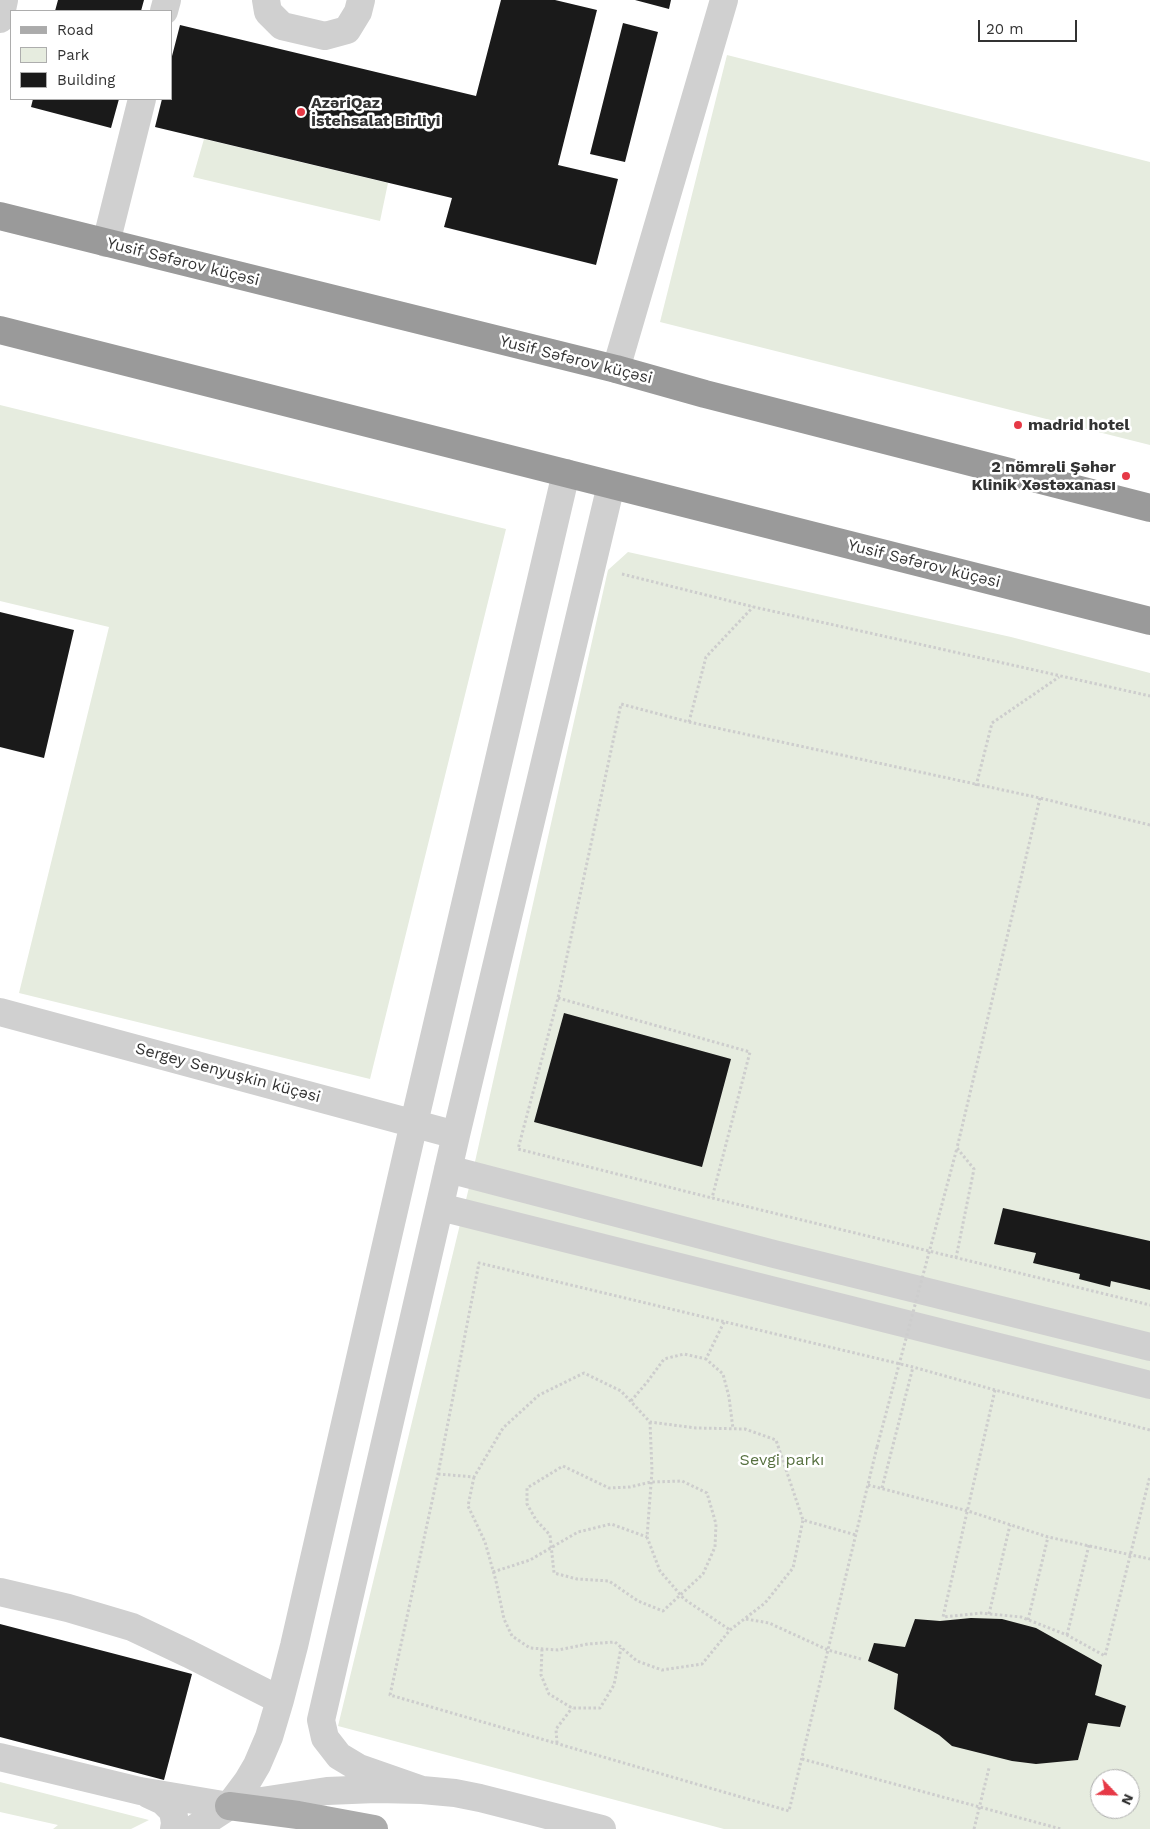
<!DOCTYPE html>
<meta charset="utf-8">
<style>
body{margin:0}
#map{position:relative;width:1150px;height:1829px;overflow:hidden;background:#fff;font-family:"Work Sans",sans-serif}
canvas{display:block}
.legend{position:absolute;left:10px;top:10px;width:162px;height:90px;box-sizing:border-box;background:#fff;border:1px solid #adadad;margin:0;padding:6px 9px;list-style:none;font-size:15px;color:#333}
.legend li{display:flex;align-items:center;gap:10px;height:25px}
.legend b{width:25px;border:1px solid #adadad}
.north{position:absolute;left:1090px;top:1769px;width:50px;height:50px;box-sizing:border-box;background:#fff;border:1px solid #adadad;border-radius:50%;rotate:114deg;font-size:14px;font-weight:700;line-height:20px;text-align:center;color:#333}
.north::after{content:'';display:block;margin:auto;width:18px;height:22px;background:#e63946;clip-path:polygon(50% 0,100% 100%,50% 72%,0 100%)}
.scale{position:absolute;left:978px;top:20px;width:99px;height:22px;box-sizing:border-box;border:2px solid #333;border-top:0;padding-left:6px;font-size:15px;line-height:18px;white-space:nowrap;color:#333;-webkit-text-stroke:4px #fff;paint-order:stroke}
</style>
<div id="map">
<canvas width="1150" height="1829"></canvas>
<ul class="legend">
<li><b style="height:6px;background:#ababab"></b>Road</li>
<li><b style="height:14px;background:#e6ecdf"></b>Park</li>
<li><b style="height:14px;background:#1a1a1a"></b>Building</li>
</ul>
<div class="north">N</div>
<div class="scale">20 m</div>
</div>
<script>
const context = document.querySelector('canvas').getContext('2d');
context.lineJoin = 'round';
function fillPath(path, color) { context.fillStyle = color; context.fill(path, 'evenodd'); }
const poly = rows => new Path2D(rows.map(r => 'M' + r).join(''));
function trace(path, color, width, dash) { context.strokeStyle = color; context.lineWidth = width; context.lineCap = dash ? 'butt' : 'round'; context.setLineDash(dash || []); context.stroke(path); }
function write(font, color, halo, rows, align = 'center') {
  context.font = font + ' "Work Sans",sans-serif'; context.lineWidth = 5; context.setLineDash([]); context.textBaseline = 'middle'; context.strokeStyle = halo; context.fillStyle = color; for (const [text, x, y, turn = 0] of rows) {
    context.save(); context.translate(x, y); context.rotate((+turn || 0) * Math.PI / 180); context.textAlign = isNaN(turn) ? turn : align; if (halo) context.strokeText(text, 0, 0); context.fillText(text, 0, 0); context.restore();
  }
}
fillPath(poly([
 [727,55,1150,162,1150,445,660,322],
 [204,139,388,183,380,221,193,177],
 [0,405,506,529,370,1079,19,993,109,627,0,601],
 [628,552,1011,637,1150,673,1150,1829,724,1829,338,1726,472,1175,608,570],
 [1100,1779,1130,1779,1130,1809,1100,1809],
 [0,1782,149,1820,131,1829,53,1829,58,1825,0,1812]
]), '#e6ecdf');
fillPath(poly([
 [58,0,144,0,141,11,55,11],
 [501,0,555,0,597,10,558,165,618,179,596,265,444,227,452,198,155,127,162,99,171,99,171,60,180,25,476,96],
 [635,0,671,0,669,9],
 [623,23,658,32,625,162,590,154],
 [33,99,119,99,111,128,31,107],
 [0,612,74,630,44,758,0,747],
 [564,1013,731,1059,702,1167,534,1122],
 [1003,1208,1150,1241,1150,1290,1111,1281,1110,1287,1079,1279,1080,1274,1033,1263,1036,1253,994,1244],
 [971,1618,1002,1619,1036,1628,1102,1665,1095,1695,1126,1706,1120,1727,1088,1723,1078,1760,1036,1764,1012,1761,952,1746,939,1735,894,1709,898,1674,868,1661,874,1643,905,1647,915,1619,940,1621],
 [0,1624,192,1674,164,1780,0,1737]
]), '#1a1a1a');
trace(poly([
 [622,574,754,607,1150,696],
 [689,722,706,657,753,607],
 [976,786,992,723,1059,677],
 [1150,825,1040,798,689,722,621,704,558,998,518,1149,712,1198,1150,1305],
 [558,998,750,1052,712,1198],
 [956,1258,974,1169,957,1148,1040,798],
 [724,1322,706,1359,723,1374,729,1397,733,1429],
 [995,1390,943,1617,981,1613,1021,1617,1067,1635,1105,1656,1150,1476],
 [631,1401,648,1381,664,1359,684,1354,706,1359],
 [650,1422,652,1471,647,1537,660,1571,684,1599,730,1630],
 [877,1447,789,1811,390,1695,438,1474,479,1263,913,1367,995,1390,1150,1430],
 [563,1466,609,1488,630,1487,651,1482,682,1481,707,1493,716,1524,715,1547,703,1574,663,1611,638,1601,609,1581,577,1579,554,1573,550,1535,536,1520,527,1504,527,1488,563,1466],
 [438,1474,474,1477,503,1428,539,1395,584,1373,621,1391,650,1422,696,1428,745,1429,776,1440,803,1520,856,1535],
 [474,1477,468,1506,485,1542,496,1581,504,1619,512,1636,530,1648,558,1650,588,1644,615,1642,637,1661,662,1670,702,1664,730,1630,765,1603,793,1568,803,1520],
 [868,1485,968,1511,1048,1537,1150,1559],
 [882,1488,913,1367],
 [493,1572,530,1560,578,1532,611,1524,647,1537],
 [989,1614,1010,1525],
 [746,1619,769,1623,828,1650,861,1659],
 [1028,1620,1048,1537],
 [1067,1635,1089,1545],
 [542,1649,541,1675,549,1694,572,1708,600,1708,614,1685,621,1648],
 [557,1743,556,1729,572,1708],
 [802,1759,1061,1829],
 [974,1829,989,1768]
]), '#cdcdcd', 3, [2.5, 2.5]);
trace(poly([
 [266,0,268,12,282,26,325,36,347,30,358,12,361,0],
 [164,11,167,0],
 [0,19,4,0],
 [106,243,142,99],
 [616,369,724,0],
 [0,1012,456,1135],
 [448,1169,774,1254,1150,1347],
 [440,1207,1150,1385],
 [0,1592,68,1608,132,1627,189,1654,280,1700],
 [0,1757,140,1791,229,1806,327,1791,376,1789,422,1790,455,1793,480,1798,602,1829],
 [422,1790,359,1768,339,1756,325,1738,321,1720,456,1135,611,485],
 [148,1794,163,1801,173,1811,175,1823,174,1829],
 [194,1829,229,1806,247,1782,257,1765,269,1737,280,1700,294,1646,414,1123,566,473]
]), '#d0d0d0', 28);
trace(poly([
 [229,1806,298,1815,374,1829]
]), '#ababab', 28);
trace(poly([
 [0,216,616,369,705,394,1150,508],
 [0,330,1150,621]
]), '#9a9a9a', 28);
trace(poly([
 [877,1447,957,1148]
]), '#cdcdcd', 3, [2.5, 2.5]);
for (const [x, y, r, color] of [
 [301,112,5,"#e63946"],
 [1018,425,5,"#e63946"],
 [1126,476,5,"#e63946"]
]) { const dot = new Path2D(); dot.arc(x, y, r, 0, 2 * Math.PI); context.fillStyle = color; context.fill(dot); trace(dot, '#fff', 2); }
write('bold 16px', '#333', '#fff', [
 ["AzəriQaz",311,103],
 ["İstehsalat Birliyi",311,121],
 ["madrid hotel",1028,425],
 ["2 nömrəli Şəhər",1116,467,"right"],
 ["Klinik Xəstəxanası",1116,485,"right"]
], 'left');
write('16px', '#333', '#fff', [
 ["Yusif Səfərov küçəsi",183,262,14],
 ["Yusif Səfərov küçəsi",576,360,14],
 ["Yusif Səfərov küçəsi",924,564,14],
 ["Sergey Senyuşkin küçəsi",228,1073,15]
]);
write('16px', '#56703f', '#fff', [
 ["Sevgi parkı",782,1460]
]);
</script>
